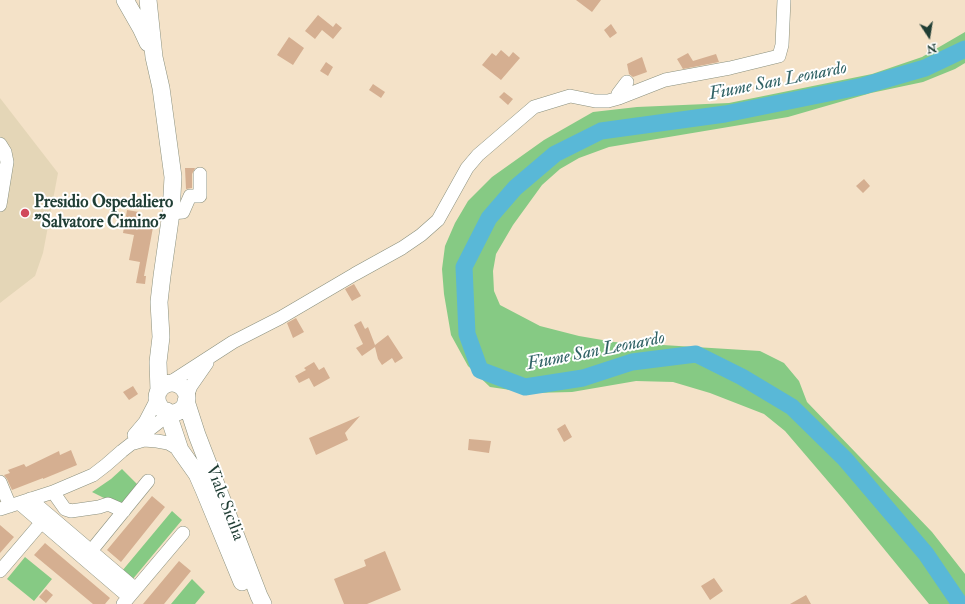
<!DOCTYPE html>
<style>
body{margin:0}
#map{position:relative;width:965px;height:604px;overflow:hidden;background:#f4e2c8;font-family:"IM FELL Double Pica",serif}
canvas{display:block}
.north{position:absolute;left:909px;top:16px;width:40px;height:40px;-webkit-text-stroke:3px #fff;paint-order:stroke;rotate:168deg;font-size:11px;font-weight:700;line-height:16px;text-align:center;color:#1f3d34}
.north::after{content:'';display:block;margin:auto;width:14px;height:18px;background:#1f3d34;clip-path:polygon(50% 0,100% 100%,50% 72%,0 100%)}
</style>
<div id="map">
<canvas width="965" height="604"></canvas>
<div class="north">N</div>
</div>
<script>
const context = document.querySelector('canvas').getContext('2d');
context.lineJoin = 'round';
function fillPath(path, color) { context.fillStyle = color; context.fill(path, 'evenodd'); }
const poly = rows => new Path2D(rows.map(r => 'M' + r).join(''));
function trace(path, color, width, dash) { context.strokeStyle = color; context.lineWidth = width; context.lineCap = dash ? 'butt' : 'round'; context.setLineDash(dash || []); context.stroke(path); }
function write(font, color, halo, rows, align = 'center') {
  context.font = font + ' "IM FELL Double Pica",serif'; context.lineWidth = 4; context.setLineDash([]); context.textBaseline = 'middle'; context.strokeStyle = halo; context.fillStyle = color; for (const [text, x, y, turn = 0] of rows) {
    context.save(); context.translate(x, y); context.rotate((+turn || 0) * Math.PI / 180); context.textAlign = isNaN(turn) ? turn : align; if (halo) context.strokeText(text, 0, 0); context.fillText(text, 0, 0); context.restore();
  }
}
fillPath(poly([
 [0,98,58,173,43,253,35,276,0,303]
]), '#e4d6b7');
fillPath(poly([
 [965,32,965,63,955,69,923,82,871,93,788,117,609,147,579,158,560,169,542,185,513,225,496,254,493,271,494,291,500,305,540,326,579,336,614,342,760,351,784,363,799,381,807,402,932,532,965,574,965,604,929,604,844,500,785,431,764,414,710,393,673,382,636,381,572,392,531,393,490,387,468,366,451,335,444,294,442,269,445,246,455,223,468,201,492,177,544,140,593,112,637,107,729,103,872,74,922,57],
 [122,469,137,484,120,506,92,492,111,479],
 [172,511,182,520,132,580,122,571],
 [25,557,52,579,34,601,7,579],
 [192,579,205,592,195,604,171,604]
]), '#86ca84');
trace(poly([
 [960,604,926,554,845,459,792,407,742,377,696,354,632,362,583,378,525,387,480,370,467,334,464,267,489,218,515,188,555,154,601,131,725,114,863,86,925,68,965,49]
]), '#59b8d7', 17);
fillPath(poly([
 [576,0,601,0,592,12],
 [318,15,333,27,336,23,342,28,333,39,322,30,315,39,305,31],
 [611,24,617,33,610,38,604,30],
 [289,37,304,48,293,65,277,55],
 [501,50,509,57,513,52,520,58,501,80,482,65,492,53,496,56],
 [688,53,693,61,716,54,719,62,683,69,677,59],
 [642,57,647,72,633,77,629,74,627,64],
 [326,62,333,67,328,76,320,71],
 [373,84,385,92,381,98,369,90],
 [504,92,513,99,508,105,499,97],
 [185,168,195,168,192,174,192,188,186,189],
 [864,179,870,186,863,193,856,186],
 [127,210,139,212,138,219,154,222,144,276,146,276,145,284,136,283,140,262,129,260,134,235,123,233],
 [354,284,361,296,352,301,345,289],
 [296,318,304,332,293,338,287,323],
 [361,321,365,329,368,327,375,345,388,335,403,358,395,363,392,358,382,365,378,359,375,347,362,356,356,348,363,344,354,325],
 [314,362,319,370,324,367,330,378,314,387,309,378,299,383,295,376,306,370,304,368],
 [133,386,138,394,129,400,123,392],
 [360,416,345,433,348,440,316,455,309,438],
 [565,424,572,437,564,442,557,429],
 [469,439,491,441,489,453,468,450],
 [71,450,77,465,43,479,43,478,12,490,7,479,4,475,10,473,8,470,24,464,26,467,59,451,60,455],
 [152,496,165,507,121,562,107,550],
 [0,525,14,537,0,553],
 [45,543,110,598,105,604,93,604,34,555],
 [385,551,401,590,367,604,344,604,334,579,366,566,364,560],
 [179,561,191,571,164,604,143,604],
 [714,578,723,591,710,600,701,586],
 [46,589,53,595,46,603,39,597],
 [806,595,811,604,790,604]
]), '#d5af91');
const minor = poly([
 [619,98,665,80,730,68,779,56,782,45,784,0],
 [0,144,5,152,7,162,0,205],
 [171,213,183,212,190,196,200,196,200,174],
 [168,384,233,342,280,318,355,274,402,248,421,235,438,220,467,168,478,155,534,107,570,96,595,101,608,101,619,98,618,94,627,82],
 [186,399,191,386,207,363],
 [134,435,145,422,157,399],
 [134,443,144,440,157,441,168,443,180,450],
 [0,482,10,506],
 [53,492,65,509,71,511,99,507,108,504,124,511],
 [19,503,124,593,129,595,132,593,133,588,131,585,30,499],
 [0,509,53,492,93,475,106,465,122,451,168,415,175,412],
 [91,551,148,481],
 [0,571,41,523],
 [123,604,183,533]
]);
const major = poly([
 [125,0,141,28,148,43],
 [148,0,154,57,161,88,173,177,171,213,162,276,159,302,161,337,158,362,159,391],
 '157 398a15 15 0 1 1 30 0a15 15 0 1 1-30 0Z',
 [186,401,197,435,259,596,263,604],
 [167,411,180,450,197,474,204,490,242,582]
]);
trace(minor, '#8a907e', 14);
trace(major, '#8a907e', 18);
trace(minor, '#fff', 13);
trace(major, '#fff', 17);
for (const [x, y, r, color] of [
 [25,213,5,"#d1495b"]
]) { const dot = new Path2D(); dot.arc(x, y, r, 0, 2 * Math.PI); context.fillStyle = color; context.fill(dot); trace(dot, '#fff', 1.5); }
write('bold 17px', '#1f3d34', '#fff', [
 ["Presidio Ospedaliero",34,203],
 ["\"Salvatore Cimino\"",34,223]
], 'left');
write('17px', '#1f3d34', '#fff', [
 ["Viale Sicilia",224,503,69]
]);
write('italic 18px', '#306265', '#fff', [
 ["Fiume San Leonardo",778,82,-11],
 ["Fiume San Leonardo",596,352,-11]
]);
</script>
